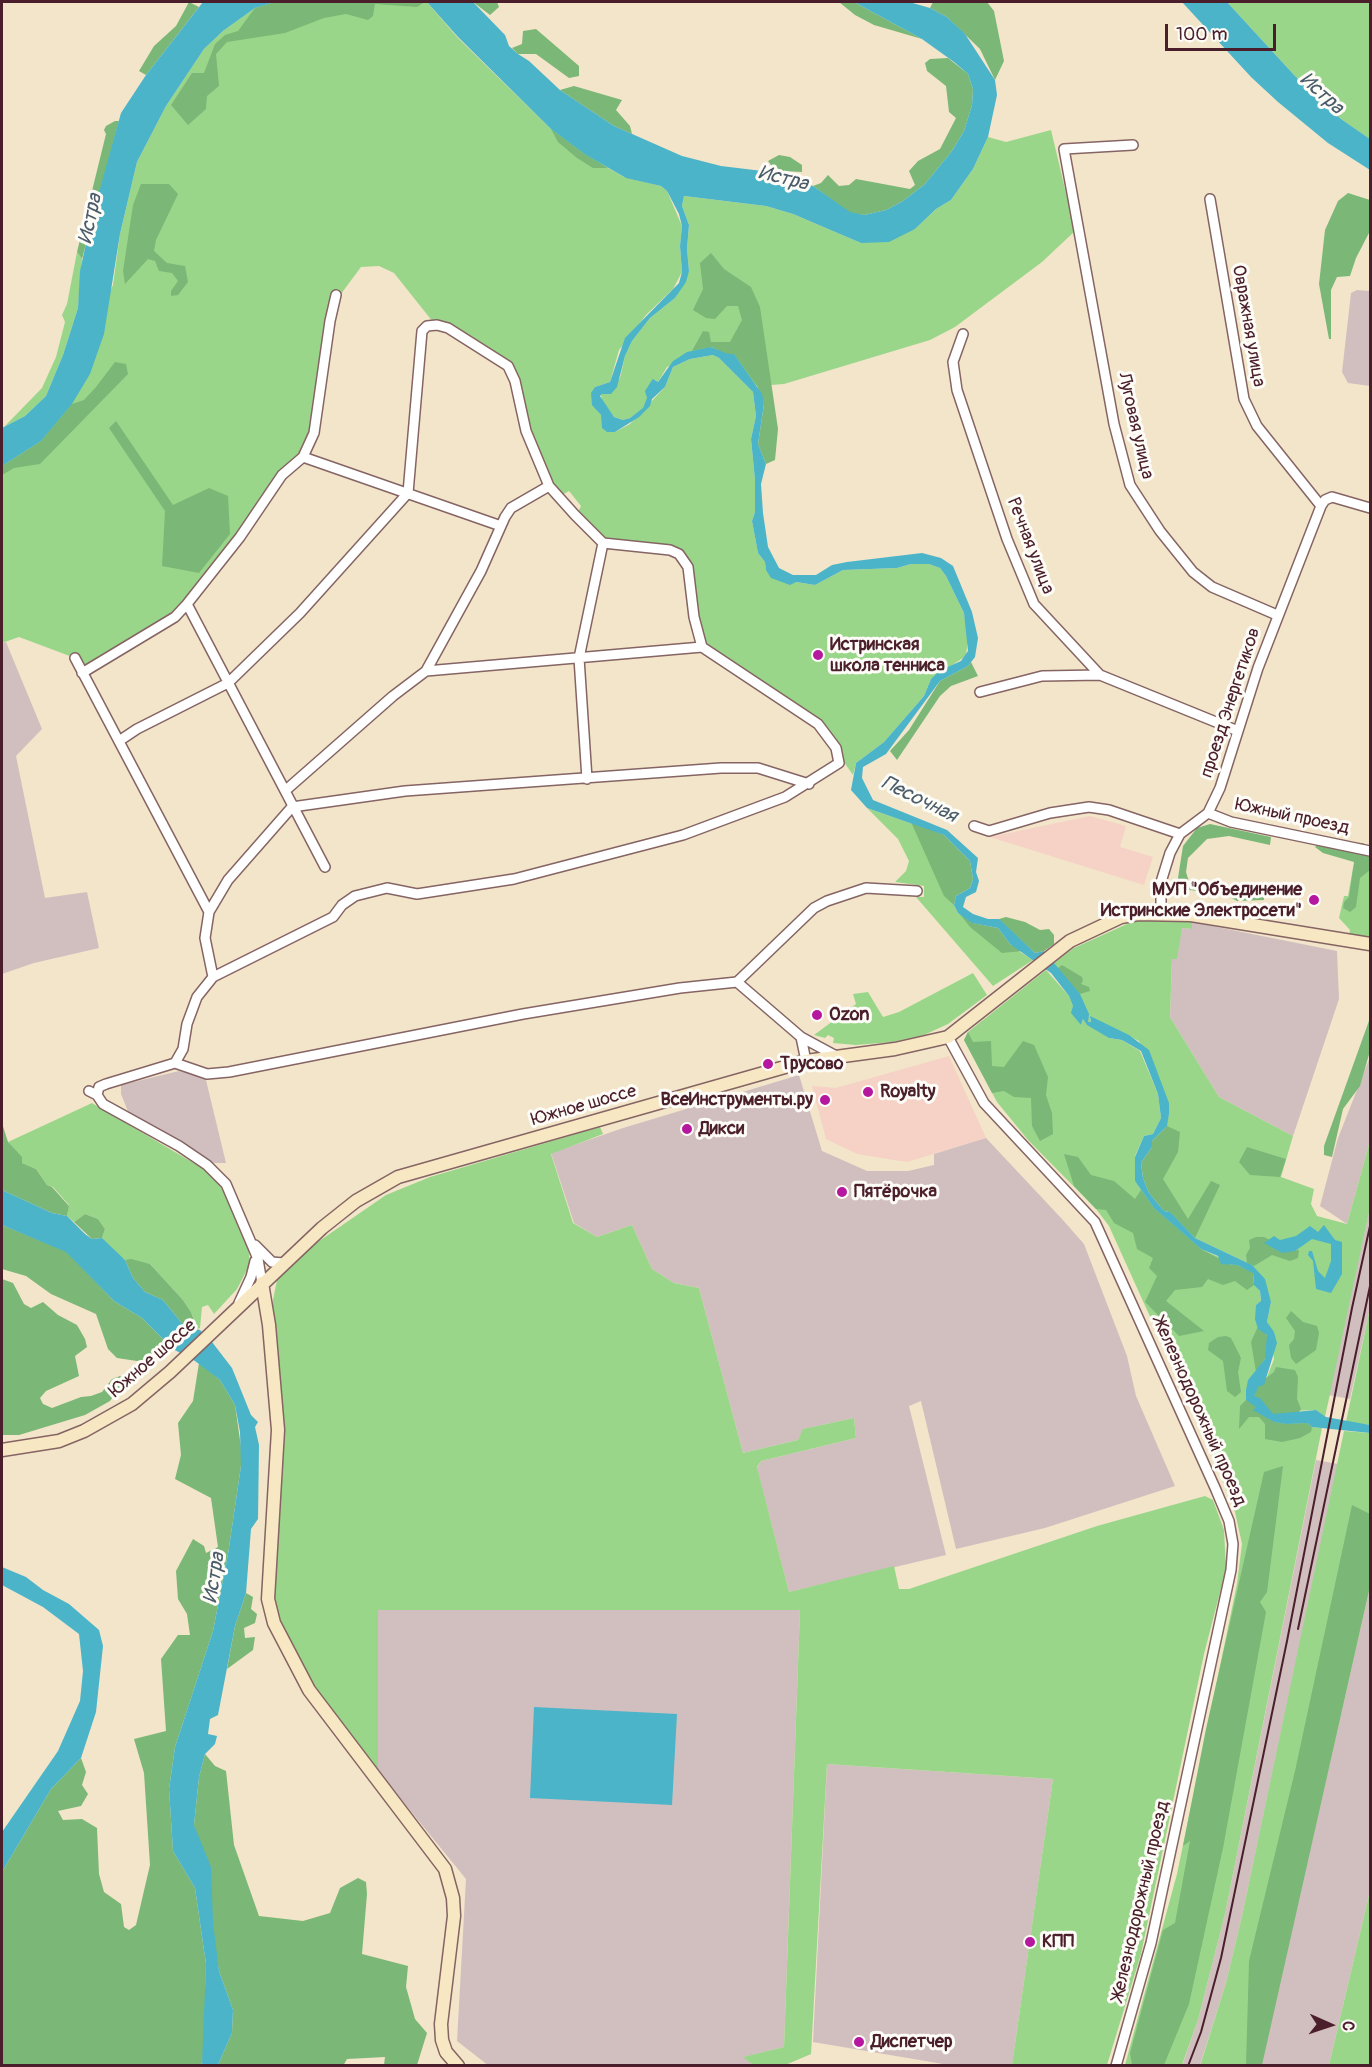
<!DOCTYPE html>
<meta charset="utf-8">
<style>
body{margin:0}
#map{position:relative;width:1372px;height:2067px;overflow:hidden;background:#f2e5ca;font-family:Pangolin,sans-serif}
canvas{display:block}
.frame{position:absolute;inset:0;border:3px solid #4a1f2b;pointer-events:none}
.north{position:absolute;left:1300px;top:1995px;width:60px;height:60px;-webkit-text-stroke:4px #fdfcf7;paint-order:stroke;rotate:93deg;font-size:16px;font-weight:700;line-height:24px;text-align:center;color:#4a1f2b}
.north::after{content:'';display:block;margin:auto;width:21px;height:27px;background:#4a1f2b;clip-path:polygon(50% 0,100% 100%,50% 72%,0 100%)}
.scale{position:absolute;left:1165px;top:24px;width:111px;height:27px;box-sizing:border-box;border:3px solid #4a1f2b;border-top:0;padding-left:8px;font-size:18px;line-height:21px;white-space:nowrap;color:#4a1f2b;-webkit-text-stroke:4px #fdfcf7;paint-order:stroke}
</style>
<div id="map">
<canvas width="1372" height="2067"></canvas>
<div class="frame"></div>
<div class="north">С</div>
<div class="scale">100 m</div>
</div>
<script>
const context = document.querySelector('canvas').getContext('2d');
context.lineJoin = 'round';
function fillPath(path, color) { context.fillStyle = color; context.fill(path, 'evenodd'); }
const poly = rows => new Path2D(rows.map(r => 'M' + r).join(''));
function trace(path, color, width, dash) { context.strokeStyle = color; context.lineWidth = width; context.lineCap = dash ? 'butt' : 'round'; context.setLineDash(dash || []); context.stroke(path); }
function write(font, color, halo, rows, align = 'center') {
  context.font = font + ' Pangolin,sans-serif'; context.lineWidth = 6; context.setLineDash([]); context.textBaseline = 'middle'; context.strokeStyle = halo; context.fillStyle = color; for (const [text, x, y, turn = 0] of rows) {
    context.save(); context.translate(x, y); context.rotate((+turn || 0) * Math.PI / 180); context.textAlign = isNaN(turn) ? turn : align; if (halo) context.strokeText(text, 0, 0); context.fillText(text, 0, 0); context.restore();
  }
}
fillPath(poly([
 [1090,816,1126,826,1120,847,1153,857,1144,885,990,837],
 [949,1056,986,1138,907,1162,857,1154,826,1139,812,1086,836,1088]
]), '#f6d1c5');
fillPath(poly([
 [1357,290,1370,291,1370,386,1348,383,1342,372,1351,293],
 [6,642,42,729,16,756,45,898,87,892,99,948,34,963,2,974,2,643],
 [1192,922,1337,951,1339,999,1293,1136,1219,1097,1170,1017,1172,959,1182,928,1192,929],
 [1370,1057,1370,1141,1347,1224,1320,1206,1338,1138],
 [179,1071,205,1076,226,1163,212,1163,129,1114,121,1094,121,1085],
 [799,1075,822,1151,867,1171,908,1171,934,1165,934,1154,986,1138,1062,1219,1084,1244,1127,1356,1136,1396,1175,1486,1045,1528,956,1549,921,1401,909,1406,946,1555,789,1592,757,1468,761,1461,856,1438,854,1418,804,1429,798,1440,743,1453,699,1288,674,1283,652,1269,632,1225,597,1237,574,1223,551,1153,623,1128],
 [1370,1208,1370,1308,1350,1399,1328,1395],
 [1316,1460,1338,1464,1242,1916,1226,1983,1200,2065,1182,2066,1198,2020,1225,1914],
 [1370,1586,1370,1891,1329,2065,1261,2066],
 [378,1610,800,1610,784,2047,744,2057,753,2065,489,2066,457,2041,466,1879,378,1771],
 [827,1764,1053,1779,1012,2065,949,2065,813,2042]
]), '#d1bfbf');
fillPath(poly([
 [275,2,427,2,458,38,551,129,608,168,624,177,661,186,667,191,682,226,680,246,682,272,673,289,646,315,619,350,610,382,595,387,596,408,601,415,615,432,630,424,665,387,673,367,690,359,713,355,719,358,753,392,756,416,751,439,755,480,755,512,752,521,758,553,765,562,766,570,796,582,815,585,843,570,897,568,911,564,929,564,940,568,946,576,964,613,968,638,966,656,931,679,924,696,884,742,856,763,853,775,841,758,838,743,830,734,703,644,691,567,683,552,603,538,578,512,581,506,569,491,562,495,552,484,529,429,517,374,512,365,473,337,439,322,433,322,394,273,379,266,361,267,335,302,311,432,302,453,173,614,84,669,75,658,19,637,2,643,2,466,41,441,113,285,120,234,137,162,166,106,204,49,223,31,255,8],
 [1227,2,1370,2,1370,139,1341,119,1295,76],
 [1051,130,1075,231,1042,262,955,327,930,340,784,384,757,386,711,347,667,367,658,382,655,380,643,409,630,418,623,420,614,417,602,402,601,394,607,393,620,378,625,356,632,341,650,318,675,298,689,271,687,249,689,225,682,206,684,196,766,206,793,214,861,243,915,229,936,209,951,200,973,169,988,137,1006,142],
 [77,252,82,259,78,308,63,355,46,396,25,416,4,427,42,388,56,357,65,322,62,315,67,304],
 [867,808,944,835,954,905,958,913,1033,960,993,986,916,897,924,897,924,886,895,882,906,871,909,861,898,839],
 [1370,856,1370,937,1349,935,1350,930,1339,918,1344,896,1348,896,1353,868],
 [1138,919,1192,922,1192,929,1182,928,1177,959,1172,959,1170,1017,1219,1097,1293,1136,1281,1177,1314,1189,1311,1204,1317,1216,1347,1224,1370,1141,1370,1208,1325,1417,1316,1410,1289,1411,1264,1385,1274,1359,1270,1328,1267,1322,1271,1302,1252,1265,1195,1238,1149,1193,1169,1114,1139,1041,1090,1017,1091,1022,1088,1022,1054,963,1074,948],
 [1046,970,1069,996,1081,1025,1083,1019,1109,1038,1122,1040,1140,1051,1158,1094,1161,1118,1153,1134,1144,1136,1135,1156,1135,1181,1201,1249,1237,1265,1260,1291,1261,1302,1256,1305,1258,1329,1267,1335,1265,1359,1248,1381,1312,1427,1322,1428,1225,1914,1198,2020,1182,2065,1125,2065,1177,1874,1237,1584,1242,1544,1235,1512,1209,1447,1109,1226,1096,1209,1028,1140,997,1102,964,1040,968,1032],
 [973,973,987,995,948,1024,924,1035,892,1042,856,1045,833,1043,834,1038,828,1035,825,1038,814,1035,856,1004,853,994,868,992,883,1017,899,1012],
 [92,1103,202,1168,218,1182,228,1199,248,1244,250,1264,237,1289,214,1314,208,1305,202,1307,200,1328,197,1329,191,1312,183,1300,150,1264,125,1260,110,1248,102,1238,105,1229,98,1219,85,1214,74,1222,67,1216,69,1205,53,1187,47,1185,36,1169,22,1163,8,1142],
 [600,1127,603,1134,551,1154,573,1223,597,1237,632,1225,652,1269,674,1283,699,1288,743,1453,798,1440,803,1429,854,1418,856,1438,761,1461,757,1467,789,1592,894,1566,899,1589,909,1589,1097,1526,1205,1496,1213,1500,1224,1530,1226,1569,1204,1654,1141,1954,1107,2065,1012,2065,1053,1779,827,1764,811,2054,783,2066,753,2065,743,2057,784,2047,800,1610,378,1610,378,1771,323,1706,282,1634,272,1595,273,1300,277,1280,312,1246,386,1195,430,1177],
 [1370,1308,1370,1425,1346,1422],
 [1344,1431,1370,1433,1370,1586,1261,2065,1200,2066,1226,1983,1242,1916],
 [1370,1891,1370,2065,1329,2065]
]), '#9ad68a');
fillPath(poly([
 [189,2,199,7,146,75,139,71,154,46,176,26],
 [275,2,425,2,417,7,375,4,373,16,368,20,346,14,324,18,285,33,227,42,216,54,219,86,207,96,206,109,188,125,171,105,192,73,204,73,215,44,225,35,238,31,255,8],
 [473,2,497,2,499,7,490,15],
 [839,2,854,2,922,39,874,25,855,15],
 [933,2,987,2,994,11,1004,61,995,80,980,49,947,17,930,8],
 [536,29,579,66,579,76,569,78,536,54,518,54,512,48,522,44,523,31],
 [948,58,968,74,973,89,972,105,964,131,952,151,925,184,903,201,886,210,864,215,850,213,813,186,821,183,828,175,839,186,849,185,856,179,910,189,915,185,909,171,918,161,940,149,956,118,949,112,946,86,927,71,925,63,930,59],
 [574,86,622,100,616,110,630,126,632,134,614,126,560,90],
 [115,121,119,121,82,259,77,252,106,134,104,130,106,126],
 [551,129,586,155,608,168,593,168,577,158,558,142],
 [779,155,790,157,802,165,802,172,783,171,771,165,768,161],
 [141,184,169,184,178,194,156,240,154,251,167,263,185,266,188,282,178,295,171,296,171,291,178,281,172,273,159,271,155,261,148,259,125,284,123,271,133,205],
 [1348,193,1370,200,1370,231,1356,258,1350,276,1337,277,1331,290,1331,339,1329,339,1319,284,1325,230,1338,201],
 [711,253,724,269,751,287,760,307,778,429,775,460,766,464,758,444,764,404,757,386,734,354,728,355,712,347,692,351,703,331,709,332,711,342,730,342,742,320,738,306,727,306,715,319,706,318,693,310,703,289,700,263],
 [115,362,126,364,128,374,40,464,14,468,2,475,2,466,41,441,72,404,84,400,96,387],
 [116,421,173,505,209,488,228,496,230,534,199,573,162,566,165,511,109,428],
 [971,662,978,676,951,686,940,696,897,760,890,751,909,730,940,681,968,666],
 [911,822,944,835,970,861,973,879,970,888,956,896,954,905,944,896],
 [1210,824,1271,837,1270,845,1229,836,1207,839,1188,858,1186,872,1189,882,1221,883,1218,894,1183,889,1178,878,1183,846,1197,828],
 [1321,841,1363,843,1370,849,1370,870,1360,878,1356,907,1350,912,1343,908,1344,902,1349,897,1354,862,1323,853,1315,847],
 [1235,885,1239,890,1264,895,1264,900,1237,901,1230,897],
 [959,913,973,923,998,928,1010,944,1023,951,1002,953,970,927],
 [1006,917,1025,922,1040,930,1049,929,1054,935,1054,944,1044,951,1035,953,1001,922,999,919],
 [1062,965,1082,977,1083,981,1081,984,1089,987,1090,991,1080,994,1057,969],
 [1370,1018,1370,1051,1360,1086,1343,1109,1332,1157,1324,1155,1324,1146],
 [968,1032,973,1042,991,1041,992,1066,1004,1067,1023,1041,1034,1045,1048,1077,1046,1095,1052,1113,1053,1134,1040,1141,1032,1126,1031,1098,1014,1097,1004,1091,992,1093,964,1040],
 [2,1123,8,1142,22,1157,22,1163,36,1169,47,1185,52,1187,69,1206,67,1216,52,1213,2,1190],
 [1167,1126,1180,1132,1178,1152,1163,1179,1188,1219,1211,1181,1220,1185,1195,1238,1170,1212,1164,1211,1149,1193,1143,1178,1141,1163,1152,1147,1152,1141],
 [1247,1147,1286,1159,1280,1177,1250,1175,1239,1162],
 [1064,1154,1078,1157,1091,1175,1114,1181,1135,1199,1141,1190,1154,1208,1201,1249,1231,1265,1237,1265,1253,1272,1254,1285,1247,1290,1235,1281,1223,1285,1208,1279,1202,1287,1175,1290,1166,1301,1204,1331,1179,1336,1145,1302,1157,1276,1149,1268,1153,1258,1137,1249,1133,1233,1114,1223,1106,1210,1096,1209,1074,1186],
 [85,1214,98,1219,105,1229,102,1238,92,1239,74,1222],
 [2,1225,66,1251,114,1301,142,1318,173,1349,162,1358,137,1361,117,1358,108,1349,96,1314,51,1294,26,1276,2,1269],
 [1256,1237,1264,1237,1291,1251,1299,1250,1298,1258,1290,1261,1272,1255,1254,1266,1247,1263,1246,1255,1250,1248,1249,1240],
 [131,1259,150,1264,183,1300,191,1312,197,1329,184,1326,163,1300,145,1292,133,1278,125,1260],
 [2,1279,13,1283,24,1304,31,1308,43,1302,58,1315,77,1325,85,1339,87,1347,75,1356,79,1376,46,1391,40,1398,43,1404,52,1408,81,1397,91,1396,102,1392,112,1379,120,1376,125,1380,110,1401,85,1415,19,1435,2,1435],
 [1291,1311,1303,1322,1317,1326,1319,1333,1316,1350,1296,1364,1291,1358,1289,1345,1294,1339,1295,1331,1286,1318],
 [1259,1324,1265,1329,1268,1341,1267,1356,1256,1372,1251,1342],
 [1226,1336,1231,1338,1241,1358,1238,1372,1241,1392,1235,1397,1227,1391,1223,1361,1208,1350,1209,1343,1218,1337],
 [199,1363,220,1380,235,1405,241,1447,241,1466,228,1554,213,1631,175,1747,169,1789,173,1851,195,1888,206,1964,204,2060,200,2066,2,2066,2,1872,51,1789,81,1758,86,1772,82,1785,88,1794,81,1806,58,1811,63,1820,82,1819,97,1828,99,1874,104,1892,121,1904,124,1927,129,1930,136,1925,150,1865,144,1773,134,1739,166,1731,161,1659,178,1635,190,1635,187,1614,178,1599,176,1571,193,1539,204,1546,206,1553,218,1547,211,1498,175,1479,181,1455,178,1423,193,1401],
 [1276,1367,1295,1370,1298,1377,1297,1399,1301,1409,1297,1415,1274,1419,1253,1403,1274,1422,1286,1424,1307,1423,1312,1427,1311,1432,1300,1438,1282,1442,1265,1439,1265,1424,1259,1417,1249,1417,1239,1429,1240,1406,1246,1400,1252,1402,1253,1394,1262,1381,1274,1372],
 [1283,1466,1267,1592,1260,1602,1266,1612,1223,1848,1189,2004,1164,2065,1132,2065,1130,2053,1163,1930,1175,1923,1190,1841,1183,1846,1206,1729,1264,1472],
 [1352,1505,1370,1514,1370,1586,1262,2065,1246,2065,1249,1961,1295,1771],
 [246,1593,253,1597,251,1609,257,1614,255,1623,244,1628,245,1638,255,1637,253,1650,227,1669,235,1626],
 [205,1754,215,1766,226,1771,234,1845,259,1916,303,1921,330,1913,340,1888,358,1878,366,1882,367,1894,362,1954,408,1966,406,1987,415,2019,427,2033,417,2065,384,2065,385,2057,347,2059,343,2066,218,2065,232,2033,233,2010,219,1971,194,1825,199,1777]
]), '#7bb776');
fillPath(poly([
 [203,2,275,2,255,8,223,31,204,49,166,106,137,162,120,234,104,334,90,374,72,404,41,441,2,466,2,428,25,416,46,396,63,355,78,308,80,271,91,221,121,113,146,75],
 [427,2,473,2,505,35,509,46,518,54,529,61,560,90,614,126,682,156,721,166,779,173,813,186,850,212,864,215,886,210,903,201,925,184,952,151,964,131,972,105,973,89,968,74,954,62,922,39,854,2,909,2,930,8,947,17,965,34,995,80,997,95,988,137,973,169,951,200,936,209,915,229,889,242,861,243,793,214,766,206,684,196,682,206,689,225,687,249,689,271,686,282,675,298,650,318,632,341,625,356,617,387,611,394,602,394,600,396,614,417,623,420,630,418,643,408,647,398,645,391,652,380,653,379,658,382,673,361,687,352,711,347,728,354,734,354,762,394,764,404,758,444,766,464,761,484,763,513,768,547,779,568,793,575,816,575,832,565,847,562,922,553,941,558,953,566,972,612,978,638,975,657,968,666,940,681,886,754,863,767,862,778,873,800,947,830,978,858,976,872,979,881,976,892,966,897,963,907,973,914,988,919,999,919,1035,953,1044,951,1080,994,1089,1014,1088,1022,1091,1022,1090,1016,1129,1035,1149,1050,1169,1103,1169,1114,1167,1126,1152,1141,1152,1147,1141,1163,1143,1178,1149,1193,1164,1211,1170,1212,1195,1238,1252,1265,1265,1279,1271,1302,1267,1322,1274,1332,1277,1343,1264,1385,1259,1386,1254,1396,1260,1398,1273,1414,1316,1410,1326,1417,1370,1425,1370,1433,1312,1427,1307,1423,1286,1424,1274,1422,1253,1410,1256,1407,1246,1400,1246,1390,1248,1380,1265,1359,1267,1335,1258,1329,1255,1319,1256,1305,1261,1301,1260,1291,1254,1285,1253,1273,1237,1265,1221,1264,1218,1256,1201,1249,1154,1208,1135,1181,1135,1157,1144,1136,1153,1134,1161,1118,1158,1094,1141,1051,1122,1040,1109,1038,1087,1025,1083,1019,1081,1025,1071,1013,1073,1006,1069,996,1051,973,1010,944,998,928,972,923,958,913,954,905,956,896,970,888,973,879,970,861,944,835,867,808,851,790,856,763,884,742,924,696,931,679,941,670,961,661,968,651,964,613,946,576,940,568,929,564,911,564,897,568,843,570,815,585,796,582,790,585,771,578,766,570,765,562,758,553,752,521,755,512,755,480,751,439,756,416,753,392,719,358,713,355,690,359,673,367,665,387,652,399,650,406,639,417,615,432,607,432,602,428,601,415,592,405,591,393,595,387,610,382,625,338,679,283,682,272,680,246,682,226,679,214,667,191,661,186,626,178,586,155,551,129,458,37],
 [1182,2,1227,2,1295,76,1341,119,1370,139,1370,170,1328,143,1278,102,1251,77],
 [2,1190,52,1213,67,1216,85,1234,92,1239,102,1238,125,1260,133,1278,145,1292,163,1300,184,1326,200,1330,212,1342,232,1368,251,1415,258,1422,255,1427,259,1445,258,1519,251,1529,246,1593,235,1626,218,1715,210,1719,208,1734,217,1736,215,1744,205,1754,199,1777,194,1825,211,1867,213,1922,219,1971,233,2010,232,2033,218,2065,202,2065,206,1964,195,1888,173,1851,169,1789,175,1747,213,1631,228,1554,241,1466,240,1432,235,1405,220,1380,195,1361,173,1349,142,1318,114,1301,66,1252,2,1225],
 [1324,1225,1335,1240,1342,1242,1342,1274,1331,1293,1316,1289,1313,1261,1308,1255,1309,1251,1312,1251,1318,1271,1325,1278,1331,1261,1331,1244,1312,1239,1295,1251,1282,1253,1264,1243,1274,1236,1280,1240,1296,1236,1310,1226,1318,1232],
 [2,1567,26,1577,43,1590,69,1604,99,1630,103,1646,96,1712,81,1758,51,1789,2,1872,2,1832,58,1751,80,1701,83,1671,79,1634,43,1607,2,1585],
 [534,1707,677,1714,672,1805,530,1798]
]), '#4bb4c9');
const street = poly([
 [1133,145,1064,149,1114,424,1130,485,1160,531,1193,572,1212,587,1277,615],
 [1210,199,1244,399,1257,426,1321,506],
 [963,334,953,362,957,390,1007,539,1034,604,1100,675,1238,731],
 [303,457,501,526],
 [75,658,209,912],
 [426,671,702,647],
 [82,673,175,617,187,604],
 [980,692,1042,676,1100,675],
 [119,741,137,729,228,683,300,613,408,493,422,331,427,326,437,325,448,328,508,366,515,381,526,431,549,486,575,515,603,543,670,550,679,554,688,567,694,617,702,647,818,724,836,748,839,763,785,797,683,835,514,879,417,894,387,888,355,896,342,905,333,917,213,977,197,997,187,1024,183,1049,175,1063],
 [587,779,579,658,603,543],
 [286,790,393,696,426,671,481,571,505,517,511,508,549,486],
 [1208,813,1231,822,1370,851],
 [974,826,989,831,1050,813,1089,807,1109,810,1180,834],
 [325,867,187,604,240,537,282,475,303,457,314,433,330,321,336,295],
 [1161,913,1161,882,1170,853,1180,834,1208,813,1220,788,1258,668,1321,506,1325,500,1332,497,1370,508],
 [213,977,205,938,209,912,228,880,292,807,405,791,721,768,758,768,809,784],
 [737,982,801,1037,806,1061],
 [801,1037,838,1057],
 [948,1037,984,1103,1095,1222,1216,1490,1229,1521,1233,1544,1231,1570,1151,1943,1116,2066],
 [89,1091,97,1095,103,1104,179,1146,207,1165,226,1184,258,1259,262,1283],
 [97,1095,99,1087,106,1084,175,1063,207,1074,229,1072,523,1014,680,988,737,982,814,908,827,901,866,888,917,891],
 [255,1245,272,1262,283,1263,280,1268],
 [239,1303,251,1277,255,1261]
]);
const secondary = poly([
 [262,1283,269,1325,278,1430,268,1599,274,1623,309,1690,445,1869,453,1898,454,1916,441,2024,442,2040,446,2052,458,2066],
 [2,1450,59,1441,84,1431,132,1404,170,1372,322,1228,356,1201,398,1177,806,1061,895,1049,948,1037,1070,941,1121,917,1138,914,1191,915,1370,944]
]);
trace(street, '#856463', 12);
trace(secondary, '#856463', 15);
trace(street, '#fff', 9);
trace(secondary, '#f7e8c3', 12);
trace(poly([
 [1298,1629,1370,1286],
 [1188,2066,1201,2032,1221,1958,1287,1641,1352,1308,1370,1226]
]), '#4a1f2b', 2);
for (const [x, y, r, color] of [
 [818,655,6,"#b5179e"],
 [1314,900,6,"#b5179e"],
 [817,1015,6,"#b5179e"],
 [768,1064,6,"#b5179e"],
 [868,1092,6,"#b5179e"],
 [825,1100,6,"#b5179e"],
 [687,1129,6,"#b5179e"],
 [842,1192,6,"#b5179e"],
 [1030,1942,6,"#b5179e"],
 [859,2042,6,"#b5179e"]
]) { const dot = new Path2D(); dot.arc(x, y, r, 0, 2 * Math.PI); context.fillStyle = color; context.fill(dot); trace(dot, '#fdfcf7', 2); }
write('18px', '#4a1f2b', '#fdfcf7', [
 ["Овражная улица",1248,326,80],
 ["Луговая улица",1135,426,77],
 ["Речная улица",1030,546,69],
 ["проезд Энергетиков",1231,703,-72],
 ["Южный проезд",1292,817,12],
 ["Южное шоссе",584,1106,-16],
 ["Южное шоссе",153,1359,-41],
 ["Железнодорожный проезд",1199,1412,66],
 ["Железнодорожный проезд",1141,1901,-77]
]);
write('bold 18px', '#4a1f2b', '#fdfcf7', [
 ["Истринская",830,645],
 ["школа тенниса",830,666],
 ["МУП \"Объединение",1302,890,"right"],
 ["Истринские Электросети\"",1302,911,"right"],
 ["Ozon",829,1015],
 ["Трусово",780,1064],
 ["Royalty",880,1092],
 ["ВсеИнструменты.ру",813,1100,"right"],
 ["Дикси",699,1129],
 ["Пятёрочка",854,1192],
 ["КПП",1042,1942],
 ["Диспетчер",871,2042]
], 'left');
write('italic 20px', '#4a5b6a', '#fdfcf7', [
 ["Истра",1321,94,42],
 ["Истра",783,179,14],
 ["Истра",91,219,-78],
 ["Песочная",919,800,26],
 ["Истра",215,1578,-81]
]);
</script>
